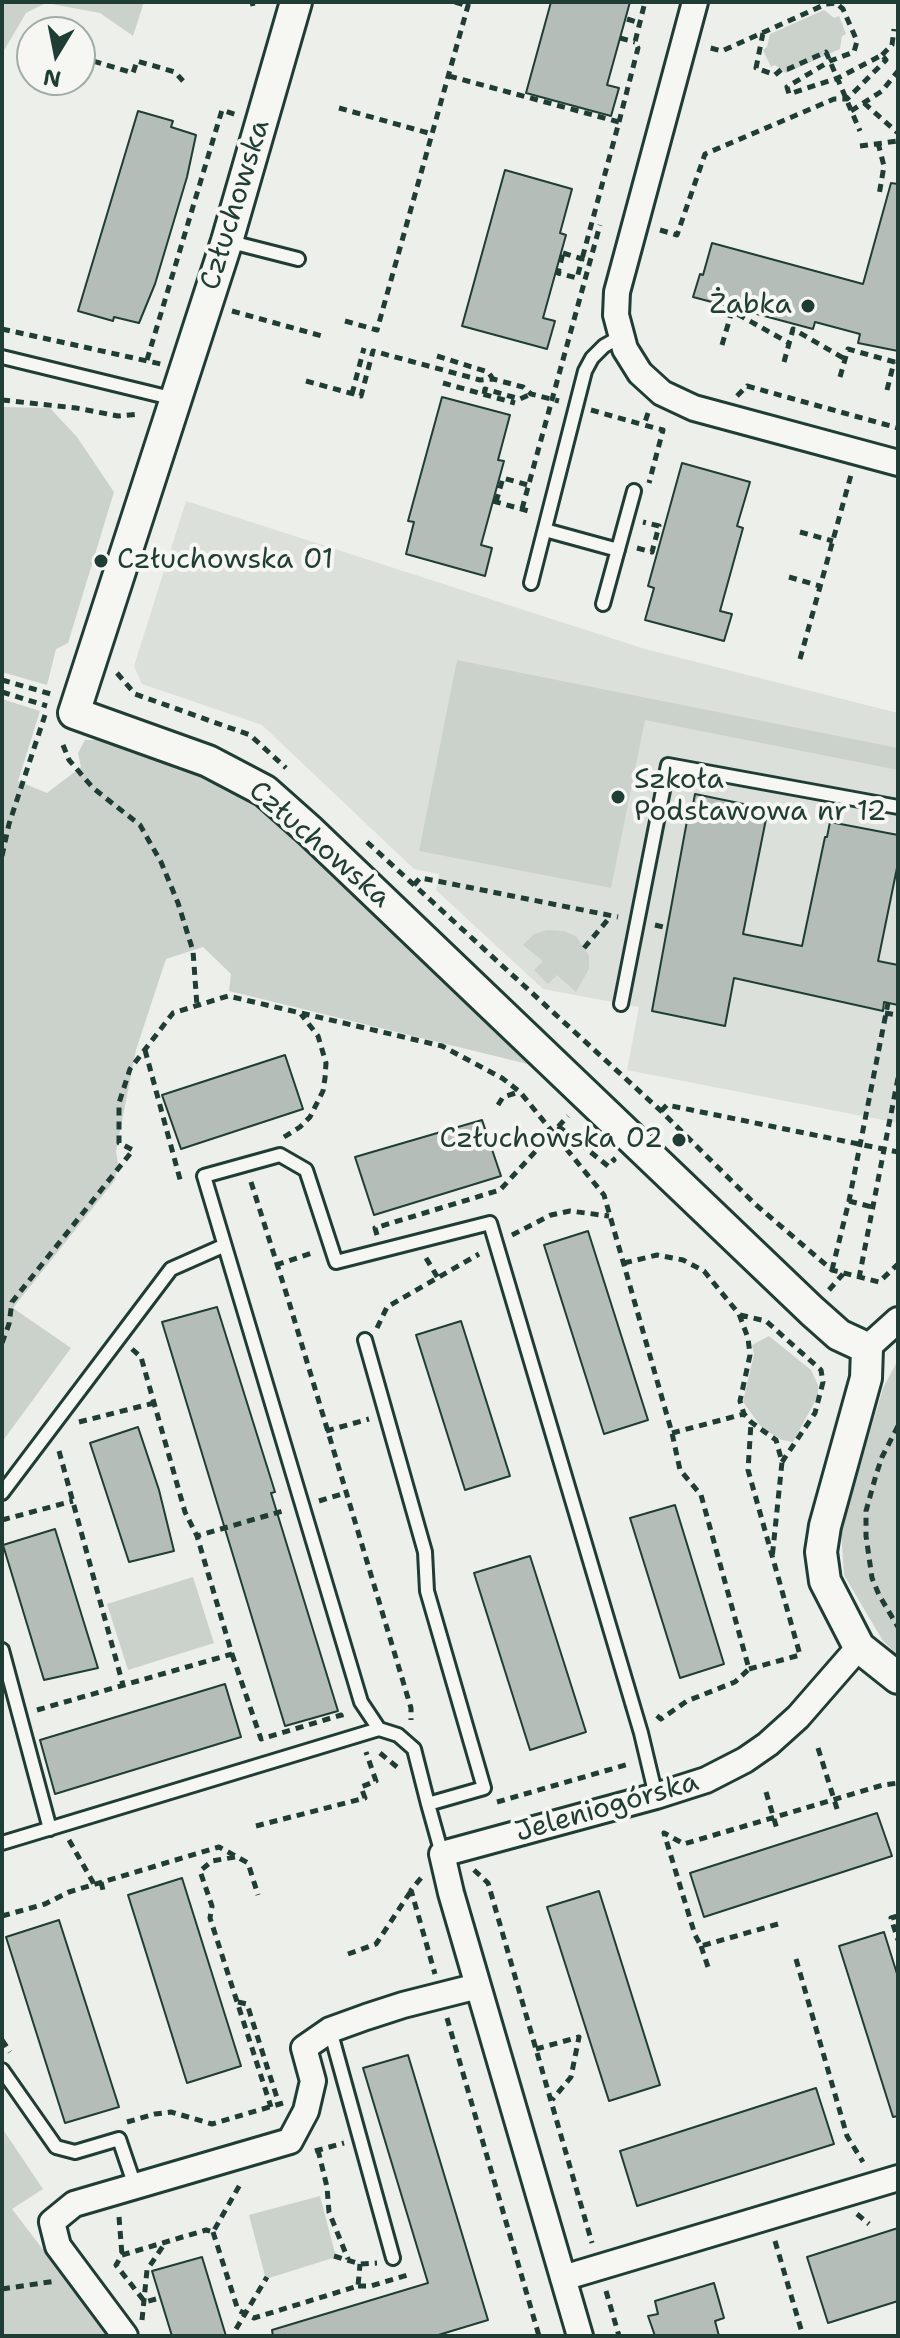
<!DOCTYPE html>
<meta charset="utf-8">
<style>
body{margin:0}
#map{position:relative;width:900px;height:2338px;overflow:hidden;background:#edefea;font-family:"Shantell Sans",sans-serif}
canvas{display:block}
.frame{position:absolute;inset:0;border:4px solid #1f3d34;pointer-events:none}
.north{position:absolute;left:16px;top:16px;width:80px;height:80px;box-sizing:border-box;background:#f6f6f2;border:2px solid #a0aca6;border-radius:50%;rotate:190deg;font-size:22px;font-weight:700;line-height:32px;text-align:center;color:#1f3d34}
.north::after{content:'';display:block;margin:auto;width:28px;height:36px;background:#1f3d34;clip-path:polygon(50% 0,100% 100%,50% 72%,0 100%)}
</style>
<div id="map">
<canvas width="900" height="2338"></canvas>
<div class="frame"></div>
<div class="north">N</div>
</div>
<script>
const context = document.querySelector('canvas').getContext('2d');
context.lineJoin = 'round';
function fillPath(path, color) { context.fillStyle = color; context.fill(path, 'evenodd'); }
const poly = rows => new Path2D(rows.map(r => 'M' + r).join(''));
function trace(path, color, width, dash) { context.strokeStyle = color; context.lineWidth = width; context.lineCap = dash ? 'butt' : 'round'; context.setLineDash(dash || []); context.stroke(path); }
function write(font, color, halo, rows, align = 'center') {
  context.font = font + ' "Shantell Sans",sans-serif'; context.lineWidth = 8; context.setLineDash([]); context.textBaseline = 'middle'; context.strokeStyle = halo; context.fillStyle = color; for (const [text, x, y, turn = 0] of rows) {
    context.save(); context.translate(x, y); context.rotate((+turn || 0) * Math.PI / 180); context.textAlign = isNaN(turn) ? turn : align; if (halo) context.strokeText(text, 0, 0); context.fillText(text, 0, 0); context.restore();
  }
}
fillPath(poly([
 [186,501,645,649,898,713,898,1123,627,1070,639,1007,543,989,436,890,439,874,414,869,262,725,142,684,134,666]
]), '#dce0db');
fillPath(poly([
 [2,2,144,2,133,36,100,13,46,3,26,13,2,54],
 [824,10,834,18,839,16,846,34,842,36,840,49,786,73,775,65,771,67,763,50,767,47,770,34],
 [2,407,50,408,77,437,114,492,68,643,56,649,47,685,2,672],
 [457,660,898,748,898,770,645,720,611,888,419,851],
 [2,699,40,711,18,781,47,793,81,767,78,753,85,740,106,740,217,782,245,798,304,846,536,1066,229,991,231,974,203,947,166,959,136,1050,116,1151,118,1164,115,1180,13,1308,71,1348,2,1442],
 [547,930,563,931,576,936,589,956,589,969,576,992,557,975,548,984,534,970,543,961,523,945,534,934],
 [769,1336,811,1370,818,1385,818,1396,793,1442,782,1440,762,1428,743,1402,754,1354,752,1345],
 [898,1360,898,1655,883,1641,844,1575,841,1531,883,1388],
 [193,1577,214,1643,128,1670,107,1604],
 [2,2128,43,2189,12,2209,109,2336,2,2336],
 [320,2196,335,2253,333,2258,269,2278,265,2276,249,2215]
]), '#cbd2cc');
const building = poly([
 [551,2,630,2,607,85,619,88,611,116,526,93,551,2],
 [138,111,173,121,171,127,196,135,187,177,155,284,139,323,114,317,113,321,78,311,138,111],
 [505,170,572,189,560,233,566,235,543,318,555,321,547,349,462,326,505,170],
 [891,183,898,184,898,351,858,343,860,334,815,322,813,329,693,297,700,274,703,275,712,243,863,284,891,183],
 [442,397,510,415,498,460,504,461,481,545,492,548,485,576,406,554,414,522,408,521,442,397],
 [682,463,750,482,737,526,743,528,720,611,732,614,724,641,645,620,654,588,648,586,682,463],
 [695,794,768,809,743,934,802,946,825,837,827,837,830,822,898,835,898,863,878,961,898,965,898,1005,884,1002,883,1011,734,978,725,1026,652,1011,689,810,692,810,695,794],
 [285,1055,303,1109,181,1149,162,1095,285,1055],
 [482,1120,501,1176,374,1215,355,1157,482,1120],
 [588,1231,648,1420,604,1434,544,1245,588,1231],
 [217,1307,275,1492,271,1493,338,1711,285,1726,162,1322,217,1307],
 [461,1321,510,1476,465,1490,416,1335,461,1321],
 [138,1427,159,1490,174,1551,129,1562,90,1443,138,1427],
 [675,1505,724,1664,680,1678,630,1518,675,1505],
 [55,1529,98,1668,44,1680,3,1545,55,1529],
 [530,1556,586,1732,530,1750,474,1573,530,1556],
 [225,1684,241,1737,55,1794,40,1740,225,1684],
 [877,1813,892,1856,704,1917,690,1873,877,1813],
 [182,1878,241,2066,187,2083,128,1895,182,1878],
 [599,1891,660,2085,609,2101,547,1907,599,1891],
 [59,1920,119,2107,65,2123,6,1937,59,1920],
 [884,1932,898,1977,898,2116,893,2117,839,1946,884,1932],
 [408,2055,488,2320,435,2336,273,2336,272,2330,428,2283,363,2068,408,2055],
 [816,2088,834,2144,637,2206,620,2151,816,2088],
 [898,2228,898,2301,828,2323,807,2257,898,2228],
 [202,2257,226,2336,172,2336,152,2271,202,2257],
 [714,2283,724,2318,715,2321,719,2336,655,2336,648,2316,658,2314,655,2301,714,2283]
]);
fillPath(building, '#b4bdb8');
trace(building, '#1f3d34', 2);
const service = poly([
 [227,241,298,259],
 [2,357,175,399],
 [545,530,618,550],
 [531,583,585,371,592,358,604,346,620,337],
 [603,604,634,491],
 [621,1004,668,765,898,807],
 [365,1340,425,1552,427,1591,484,1788,428,1804,442,1854],
 [2,1493,171,1269,223,1246],
 [2,1650,50,1829],
 [379,1729,398,1735,414,1749,428,1804],
 [2,1843,379,1729,361,1702,204,1176,280,1155,306,1170,336,1262,490,1223,641,1733,656,1796],
 [330,2030,393,2258],
 [2,2070,56,2147,75,2152,119,2139,135,2186]
]);
const minor = poly([
 [695,2,617,292,616,315,625,349,640,373,662,393,694,408,898,463],
 [867,1348,898,1320],
 [563,2278,898,2178],
 [125,2336,58,2246,52,2222,74,2204,290,2141,306,2111,313,2081,304,2048,330,2030,366,2017,403,2005,478,1986],
 [580,2336,451,1893,442,1854,656,1796,706,1780,745,1760,768,1744,798,1717,859,1647]
]);
const tertiary = poly([
 [296,2,227,241,74,713,208,761,265,791,310,831,812,1311,839,1335,867,1348,866,1378,825,1526,821,1552,825,1581,859,1647,898,1678]
]);
trace(service, '#1f3d34', 18);
trace(minor, '#1f3d34', 30);
trace(tertiary, '#1f3d34', 36);
trace(poly([
 [252,2,253,6],
 [455,2,468,6],
 [627,19,640,23],
 [763,33,756,68,775,75,782,69,788,69,826,52,860,131],
 [620,38,635,42],
 [882,55,892,45,894,29],
 [80,57,133,73,137,61,175,72,183,81],
 [449,76,619,122,582,259],
 [864,103,898,133],
 [339,108,432,134],
 [851,111,882,91,898,71],
 [619,122,638,48,635,42,645,2],
 [878,143,884,166,879,195],
 [860,146,898,141],
 [660,230,677,235,705,154,834,99,847,99,886,60,882,55,838,78,789,94,787,87,830,61,854,52,857,41,843,9,836,3,826,4,722,51,707,47],
 [563,253,582,259,577,278,558,273,563,253],
 [232,311,322,336],
 [345,321,377,330,469,2],
 [2,329,161,364],
 [722,345,732,311,789,343],
 [437,356,488,372,493,379],
 [147,360,222,110,237,115],
 [784,362,793,329,845,359],
 [840,377,848,349,898,363],
 [306,381,361,396,373,351,480,380,493,379,523,387,531,394,559,401],
 [443,383,515,403],
 [887,390,894,362],
 [352,394,364,348],
 [484,394,485,389,520,399,531,394],
 [737,396,747,386,898,428],
 [2,400,76,408,118,416,140,414],
 [591,410,644,425],
 [648,413,644,425,663,430,649,483],
 [493,501,532,512],
 [496,502,503,478,528,485],
 [522,509,600,225],
 [800,532,833,541],
 [637,548,652,552,659,526,643,522],
 [789,577,820,586],
 [800,659,851,475],
 [117,673,135,694,250,735,286,768],
 [2,680,51,694],
 [2,692,47,706],
 [63,745,69,760,93,788,140,825,161,862,178,903,193,951,197,1006],
 [367,842,661,1111,755,1204,832,1270,879,1282,898,1264],
 [2,856,9,824,45,715],
 [414,885,420,878,437,881,618,917],
 [655,925,667,928],
 [584,948,611,916],
 [885,1013,898,1015],
 [145,1050,181,1183],
 [498,1105,503,1097,519,1092],
 [661,1111,667,1105,898,1152],
 [558,1126,608,1166,614,1160,612,1158],
 [284,1137,300,1127,310,1117,323,1091,325,1078,326,1063,318,1036,301,1014],
 [251,1182,289,1302,411,1708,411,1720],
 [849,1201,872,1207],
 [377,1235,375,1228,500,1190,568,1116],
 [512,1235,551,1215,570,1211,609,1216],
 [426,1258,438,1278],
 [624,1263,657,1255,683,1260,704,1271,739,1314,748,1338,750,1355,740,1401,744,1414,751,1422,776,1440,782,1462,772,1559],
 [276,1265,315,1252],
 [832,1270,849,1201,888,1003],
 [859,1278,898,1078],
 [829,1290,843,1274],
 [740,1315,766,1321,821,1370,823,1382,815,1413,782,1462],
 [377,1328,387,1307,479,1254],
 [2,1343,9,1324,12,1302,133,1150,119,1143,119,1103,130,1069,173,1013,228,996,442,1046,502,1078,520,1092,604,1195,672,1433,680,1470,701,1495,749,1669,735,1682,687,1701,661,1719,656,1715],
 [132,1349,141,1357,185,1512,197,1536],
 [79,1422,154,1403],
 [898,1426,882,1457,876,1475,866,1511,866,1536,872,1578,879,1595,898,1627],
 [326,1431,369,1419],
 [672,1433,744,1414],
 [59,1451,123,1685],
 [319,1501,345,1493],
 [2,1520,73,1501],
 [232,1654,261,1739,341,1715,343,1722],
 [749,1669,800,1655,748,1470,751,1423],
 [37,1710,232,1654,197,1536,286,1510],
 [818,1748,838,1812],
 [380,1753,397,1767],
 [766,1792,777,1829],
 [497,1802,629,1764],
 [256,1826,365,1798,361,1787,376,1781,366,1752],
 [69,1840,94,1884],
 [235,1857,212,1861,200,1871,212,1906,210,1918,271,2107],
 [474,1870,488,1883,592,2243],
 [421,1878,411,1890,435,1974],
 [101,1882,104,1894],
 [2,1916,45,1904,69,1892,219,1847,248,1863,258,1895],
 [898,1916,891,1918,898,1940],
 [778,1924,701,1946,695,1935,664,1833,684,1844,883,1785,898,1783],
 [701,1946,709,1970],
 [348,1954,376,1944,411,1891],
 [796,1959,847,2136,863,2162],
 [238,2002,247,2004,279,2104],
 [447,2018,539,2336],
 [2,2040,10,2052],
 [536,2049,579,2037,571,2077,552,2100],
 [127,2122,155,2114,171,2112,212,2124,283,2103],
 [318,2150,327,2187,329,2212,348,2259],
 [315,2151,344,2143],
 [857,2214,869,2224],
 [119,2217,122,2255],
 [213,2232,238,2310,254,2318,358,2286,360,2264],
 [775,2241,803,2336],
 [334,2256,360,2264,377,2263],
 [358,2286,371,2286,411,2274],
 [2,2289,56,2281],
 [606,2291,619,2336],
 [156,2299,145,2302,116,2265,122,2255,206,2230,213,2232,242,2181],
 [142,2320,147,2270,165,2243],
 [236,2329,267,2277]
]), '#1f3d34', 5, [8, 6]);
trace(service, '#f6f6f2', 12);
trace(minor, '#f6f6f2', 24);
trace(tertiary, '#f6f6f2', 30);
for (const [x, y, r, color] of [
 [808,306,8,"#1f3d34"],
 [101,561,8,"#1f3d34"],
 [618,797,8,"#1f3d34"],
 [679,1140,8,"#1f3d34"]
]) { const dot = new Path2D(); dot.arc(x, y, r, 0, 2 * Math.PI); context.fillStyle = color; context.fill(dot); trace(dot, '#f6f6f2', 3); }
write('28px', '#1f3d34', '#f6f6f2', [
 ["Człuchowska",236,205,-73],
 ["Człuchowska",319,845,41],
 ["Jeleniogórska",607,1808,-16]
]);
write('28px', '#1f3d34', '#f6f6f2', [
 ["Żabka",792,306],
 ["Człuchowska 01",117,561,"left"],
 ["Szkoła",634,781,"left"],
 ["Podstawowa nr 12",634,813,"left"],
 ["Człuchowska 02",663,1140]
], 'right');
</script>
